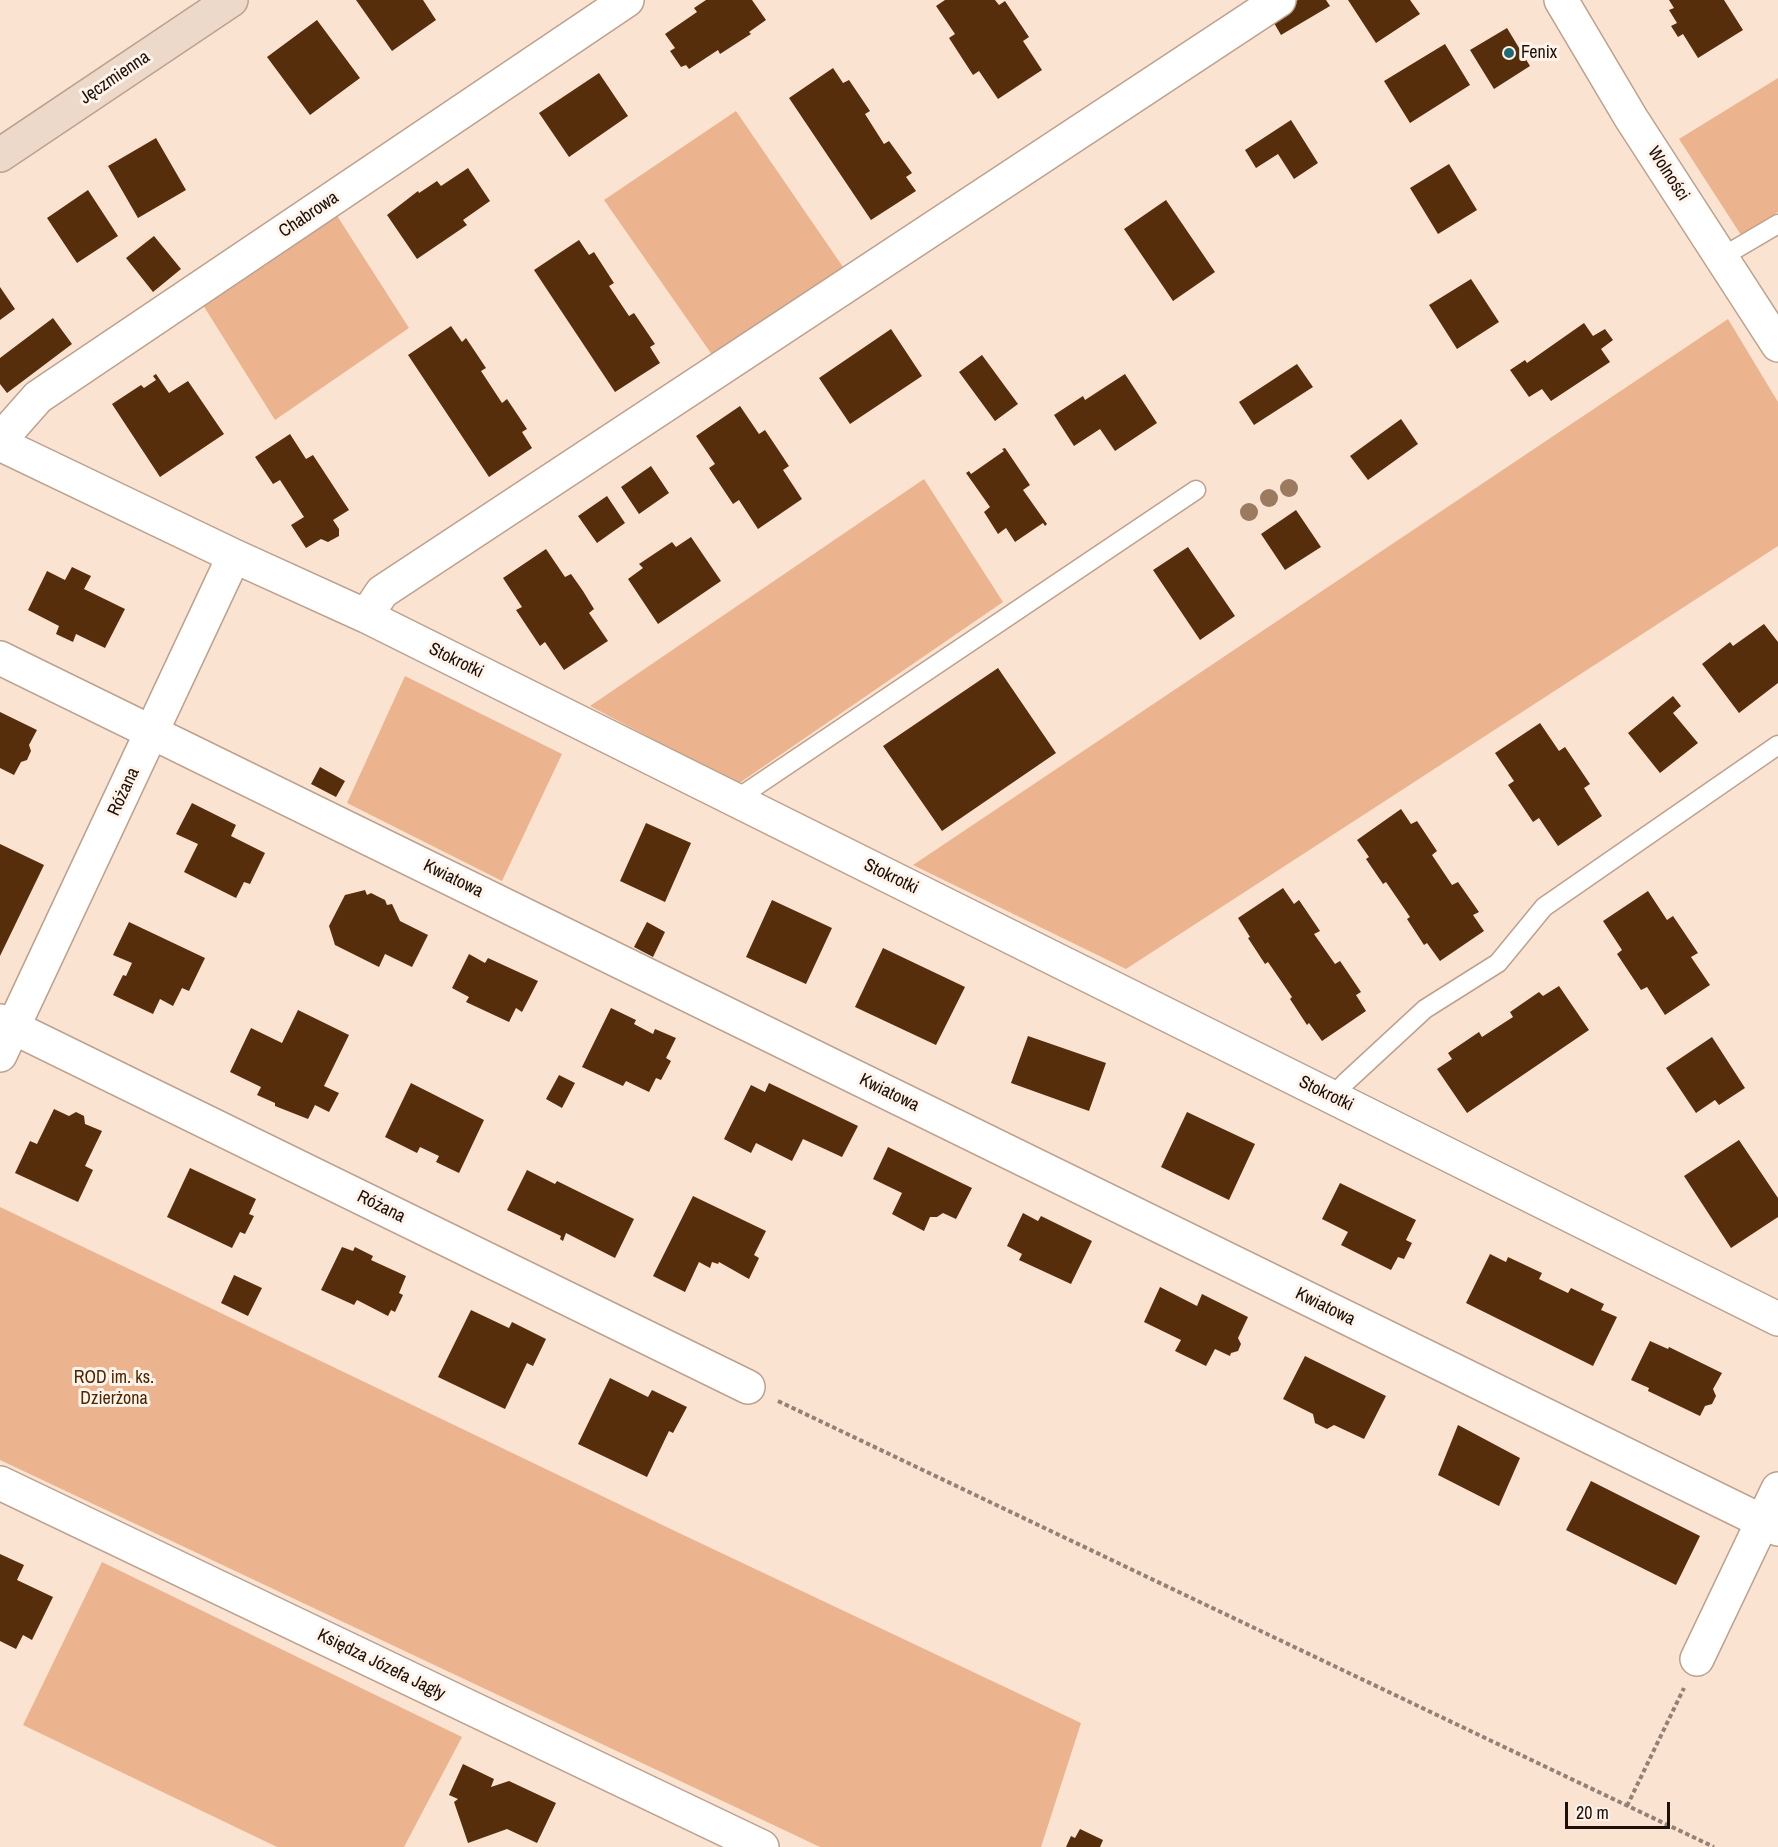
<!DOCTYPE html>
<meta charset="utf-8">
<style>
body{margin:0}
#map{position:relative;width:1778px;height:1847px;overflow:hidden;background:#fbe3d2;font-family:"Archivo Narrow",sans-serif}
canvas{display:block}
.scale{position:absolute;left:1565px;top:1802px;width:105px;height:27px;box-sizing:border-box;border:3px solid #1b110a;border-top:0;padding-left:8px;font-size:18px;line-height:21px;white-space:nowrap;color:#1b110a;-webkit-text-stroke:4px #fff3ea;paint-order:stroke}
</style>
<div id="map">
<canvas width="1778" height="1847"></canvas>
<div class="scale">20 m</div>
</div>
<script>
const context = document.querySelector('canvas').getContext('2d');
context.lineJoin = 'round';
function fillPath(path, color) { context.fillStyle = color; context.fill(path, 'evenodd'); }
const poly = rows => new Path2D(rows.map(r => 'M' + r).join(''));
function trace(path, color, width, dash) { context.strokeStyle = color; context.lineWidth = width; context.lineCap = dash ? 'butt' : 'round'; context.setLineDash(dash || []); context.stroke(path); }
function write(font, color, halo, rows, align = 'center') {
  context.font = font + ' "Archivo Narrow",sans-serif'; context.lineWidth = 6; context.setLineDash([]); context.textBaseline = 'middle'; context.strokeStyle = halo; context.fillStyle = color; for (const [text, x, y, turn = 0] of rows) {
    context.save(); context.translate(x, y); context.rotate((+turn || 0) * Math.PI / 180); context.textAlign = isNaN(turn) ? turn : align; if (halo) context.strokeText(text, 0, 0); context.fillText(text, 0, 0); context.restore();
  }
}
fillPath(poly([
 [1778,78,1778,212,1741,235,1679,139],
 [736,111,843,267,715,359,604,200],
 [334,211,409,328,275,420,203,305],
 [1728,319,1778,402,1778,546,1126,969,913,865],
 [924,479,1003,602,738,784,590,706],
 [405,676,562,754,502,881,347,803],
 [0,1207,677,1532,1081,1723,1041,1847,820,1847,0,1460],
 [102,1562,462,1737,404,1847,277,1847,23,1725]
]), '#ebb48e');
fillPath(poly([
 [356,0,423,0,436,20,392,51],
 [706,0,752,0,766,20,749,32,751,34,720,54,718,50,689,69,686,65,681,67,670,51,675,48,665,34,697,12,694,8],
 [945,0,995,0,999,5,1005,1,1029,37,1023,41,1042,70,998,99,979,71,973,75,949,38,955,34,936,6],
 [1298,0,1326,0,1330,6,1281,35,1270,16],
 [1348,0,1410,0,1420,14,1376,43],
 [1669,0,1724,0,1743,30,1698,58,1683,34,1678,37,1671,26,1677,23,1669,10,1674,8],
 [317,20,360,78,310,115,267,57],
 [1507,28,1530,66,1494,89,1470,50],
 [1445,44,1470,85,1410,123,1384,81],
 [833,68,843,83,849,80,870,111,865,114,884,144,889,141,912,173,906,177,916,191,871,220,789,98],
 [599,73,628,116,569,157,539,113],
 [1291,120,1318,163,1294,179,1278,154,1256,168,1245,150],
 [156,138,186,190,138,218,108,166],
 [1449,164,1477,210,1438,234,1410,188],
 [468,168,490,201,463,220,467,225,417,259,387,215,418,191,419,193,437,181,441,186],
 [88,190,118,236,77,263,47,218],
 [1166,200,1215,272,1173,301,1124,229],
 [154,236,181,269,153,292,126,258],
 [579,240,589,255,594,252,614,283,609,286,629,316,634,313,655,344,650,347,660,363,615,392,534,270],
 [1471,279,1499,322,1457,349,1429,305],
 [0,287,15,309,0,320],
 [53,318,72,344,7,393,0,384,0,358],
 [1584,323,1593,336,1605,329,1613,340,1601,349,1610,362,1551,401,1542,389,1529,397,1510,370,1525,360,1527,363],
 [451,326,462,342,466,338,486,368,481,371,502,403,507,399,527,429,522,432,532,448,489,477,408,355],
 [891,329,922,376,850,424,819,378],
 [982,355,1018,404,995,421,959,372],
 [1297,364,1313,387,1254,425,1239,402],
 [156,374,169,393,188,381,224,434,160,477,112,404,141,385,144,388,156,380,153,376],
 [1125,374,1157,423,1115,451,1100,429,1074,446,1054,415,1083,396,1085,400],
 [740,406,759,434,765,430,789,466,783,470,802,499,758,529,739,500,733,504,709,468,715,464,696,436],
 [1401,419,1418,444,1368,480,1350,456],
 [290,434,306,459,313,455,349,510,333,520,339,529,339,536,328,542,321,539,306,548,291,525,304,517,280,480,273,484,255,457],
 [1005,448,1030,485,1023,490,1047,524,1045,526,1043,523,1015,542,1006,528,998,534,984,512,990,507,966,473,969,471,971,474,1004,451,1002,449],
 [651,466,669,493,639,514,621,487],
 [607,496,625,523,597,543,578,516],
 [1296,510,1321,547,1285,570,1261,534],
 [691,537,721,581,658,624,628,579,643,568,639,564,672,542,676,547],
 [1188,547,1235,616,1200,640,1153,570],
 [546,549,565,577,571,574,583,591,594,609,589,613,608,641,564,670,545,642,540,646,516,610,522,607,503,578],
 [72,567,91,576,84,589,125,609,105,648,76,634,73,642,56,634,59,626,28,610,47,571,65,580],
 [1764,624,1778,642,1778,683,1739,713,1702,664,1730,642,1733,646],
 [998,668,1056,753,942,831,883,746],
 [1673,696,1681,706,1673,713,1698,743,1660,773,1628,733],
 [0,712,37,730,29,745,31,751,27,760,21,762,14,775,0,768],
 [1540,723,1559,751,1565,747,1590,784,1584,788,1602,816,1558,846,1539,818,1533,822,1508,785,1514,781,1495,753],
 [320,767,345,781,336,797,311,784],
 [192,803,236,825,231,836,265,853,250,884,244,882,236,898,184,872,198,844,176,834],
 [1401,809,1411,824,1417,821,1437,851,1432,855,1452,885,1458,882,1479,912,1473,915,1484,931,1440,961,1427,943,1424,945,1407,919,1410,917,1386,882,1383,884,1366,859,1369,857,1357,840],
 [646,823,691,843,665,902,620,881],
 [0,844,44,865,0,956],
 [1283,888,1294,904,1299,900,1320,931,1314,934,1335,964,1340,961,1361,992,1356,995,1366,1011,1322,1041,1309,1023,1307,1025,1290,999,1292,997,1268,962,1265,964,1248,938,1250,937,1238,918],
 [365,890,367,895,371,893,385,900,387,905,392,904,400,921,428,935,412,967,385,954,379,967,335,945,329,926,345,895],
 [1648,891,1667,920,1673,916,1698,953,1691,957,1710,985,1665,1015,1647,987,1641,990,1617,954,1622,950,1603,921],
 [772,900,832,928,806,984,746,957],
 [129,922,205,958,189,991,182,988,173,1006,160,999,153,1014,113,995,123,975,126,976,132,963,113,955],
 [647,922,665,932,653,957,634,947],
 [883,948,965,987,936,1045,855,1007],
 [469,954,485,963,488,958,538,981,522,1012,516,1008,509,1022,466,1002,469,997,452,988],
 [1559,986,1589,1030,1467,1113,1437,1069,1452,1059,1448,1053,1479,1032,1482,1037,1513,1017,1510,1012,1539,992,1543,996],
 [611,1008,636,1020,634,1024,653,1034,655,1029,676,1038,666,1058,671,1061,661,1080,656,1078,649,1092,626,1081,623,1086,582,1067],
 [298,1010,349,1035,324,1086,339,1093,329,1112,315,1105,308,1119,275,1106,275,1103,257,1095,261,1087,230,1072,251,1028,282,1043],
 [1028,1036,1106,1063,1089,1111,1011,1083],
 [1712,1037,1745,1088,1719,1105,1715,1100,1696,1113,1666,1068],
 [559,1075,575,1083,562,1108,546,1099],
 [411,1083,484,1120,459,1173,436,1162,439,1156,420,1147,417,1153,385,1137],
 [769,1083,858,1126,842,1157,803,1139,792,1161,756,1143,751,1153,724,1139,751,1085,765,1092],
 [54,1109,69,1116,76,1112,84,1116,85,1124,102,1131,85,1166,93,1170,78,1202,15,1173,30,1141,37,1144],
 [1187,1112,1255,1144,1229,1200,1161,1167],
 [1739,1140,1778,1198,1778,1217,1731,1248,1684,1176],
 [888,1147,972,1188,956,1219,943,1213,937,1217,930,1217,924,1231,892,1214,902,1193,873,1179],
 [190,1168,256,1199,249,1214,254,1216,245,1234,240,1232,232,1248,167,1217],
 [527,1170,555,1184,557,1181,634,1219,615,1258,566,1233,563,1241,560,1239,561,1236,507,1210],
 [1340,1183,1416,1220,1406,1240,1412,1243,1404,1259,1398,1257,1391,1270,1341,1245,1348,1232,1322,1219],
 [693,1196,766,1231,754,1255,759,1258,749,1279,719,1262,718,1264,712,1262,710,1268,699,1262,685,1292,653,1276],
 [1023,1213,1038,1221,1041,1216,1092,1241,1071,1284,1019,1260,1022,1254,1007,1246],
 [342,1247,353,1251,355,1247,373,1256,371,1260,406,1276,399,1293,403,1295,395,1312,391,1310,388,1316,357,1300,354,1305,321,1290],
 [1490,1254,1506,1262,1508,1257,1542,1273,1539,1279,1568,1293,1571,1288,1604,1304,1601,1310,1617,1317,1593,1366,1466,1303],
 [234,1275,262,1288,248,1316,221,1303],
 [1160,1287,1197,1306,1202,1294,1248,1317,1238,1338,1241,1344,1238,1351,1231,1353,1230,1356,1215,1349,1206,1366,1175,1351,1181,1340,1144,1322],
 [471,1310,509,1328,512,1322,546,1339,533,1366,527,1363,505,1409,438,1377],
 [1650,1341,1668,1349,1669,1347,1722,1373,1713,1389,1716,1396,1712,1404,1705,1406,1700,1416,1648,1391,1649,1388,1631,1380],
 [1305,1356,1386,1396,1364,1439,1334,1425,1327,1429,1315,1423,1313,1414,1283,1399],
 [610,1378,648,1397,652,1390,687,1407,673,1433,669,1431,647,1477,578,1444],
 [1458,1425,1520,1458,1499,1506,1438,1475],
 [1591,1481,1700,1536,1676,1585,1566,1530],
 [0,1554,24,1565,17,1580,53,1597,32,1640,23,1635,16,1649,0,1641],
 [463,1764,494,1779,491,1787,509,1781,556,1803,537,1843,507,1829,468,1843,454,1802,458,1799,449,1795],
 [1080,1829,1103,1840,1100,1847,1066,1847,1071,1836,1075,1838]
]), '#562e0b');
const lane = poly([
 [1722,257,1778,224],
 [735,800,1196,490],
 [1333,1097,1346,1082,1425,1009,1498,963,1544,907,1778,745]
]);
const street = poly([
 [1561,0,1631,118,1778,345],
 [0,440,38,397,627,0],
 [0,444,234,556,366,616,1778,1319],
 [366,616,382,592,1279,0],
 [0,658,1778,1529],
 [0,1021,748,1387],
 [0,1055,234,556],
 [0,1483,762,1847],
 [1697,1659,1778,1489]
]);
const secondary = poly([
 [0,155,231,0]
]);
trace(lane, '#bda18d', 21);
trace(street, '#bda18d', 36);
trace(secondary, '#bda18d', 36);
trace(poly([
 [778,1401,1714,1847],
 [1627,1806,1684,1688]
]), '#938175', 4, [4.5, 3]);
trace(lane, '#fff', 18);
trace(street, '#fff', 33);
trace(secondary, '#edd9ca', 33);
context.fillStyle = '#9b7a5f';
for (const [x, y] of [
 [1289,488],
 [1269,498],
 [1249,512]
]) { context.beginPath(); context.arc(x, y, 9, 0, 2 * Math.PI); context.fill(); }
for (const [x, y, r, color] of [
 [1509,53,6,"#1f6a73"]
]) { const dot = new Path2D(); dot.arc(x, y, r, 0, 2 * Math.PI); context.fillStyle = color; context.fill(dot); trace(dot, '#fff3ea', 2); }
write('18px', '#1b110a', '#fff3ea', [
 ["Fenix",1521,53]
], 'left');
write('18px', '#1b110a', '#fff3ea', [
 ["Jęczmienna",115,78,-34],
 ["Wolności",1668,174,57],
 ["Chabrowa",309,215,-34],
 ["Stokrotki",456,661,26],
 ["Różana",124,792,-65],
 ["Stokrotki",891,877,26],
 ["Kwiatowa",453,879,26],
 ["Kwiatowa",889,1093,26],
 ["Stokrotki",1326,1094,26],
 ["Różana",381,1207,26],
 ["Kwiatowa",1325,1307,26],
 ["Księdza Józefa Jagły",381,1665,26]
]);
write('18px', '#4c2501', '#fff3ea', [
 ["ROD im. ks.",114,1378],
 ["Dzierżona",114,1399]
]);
</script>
